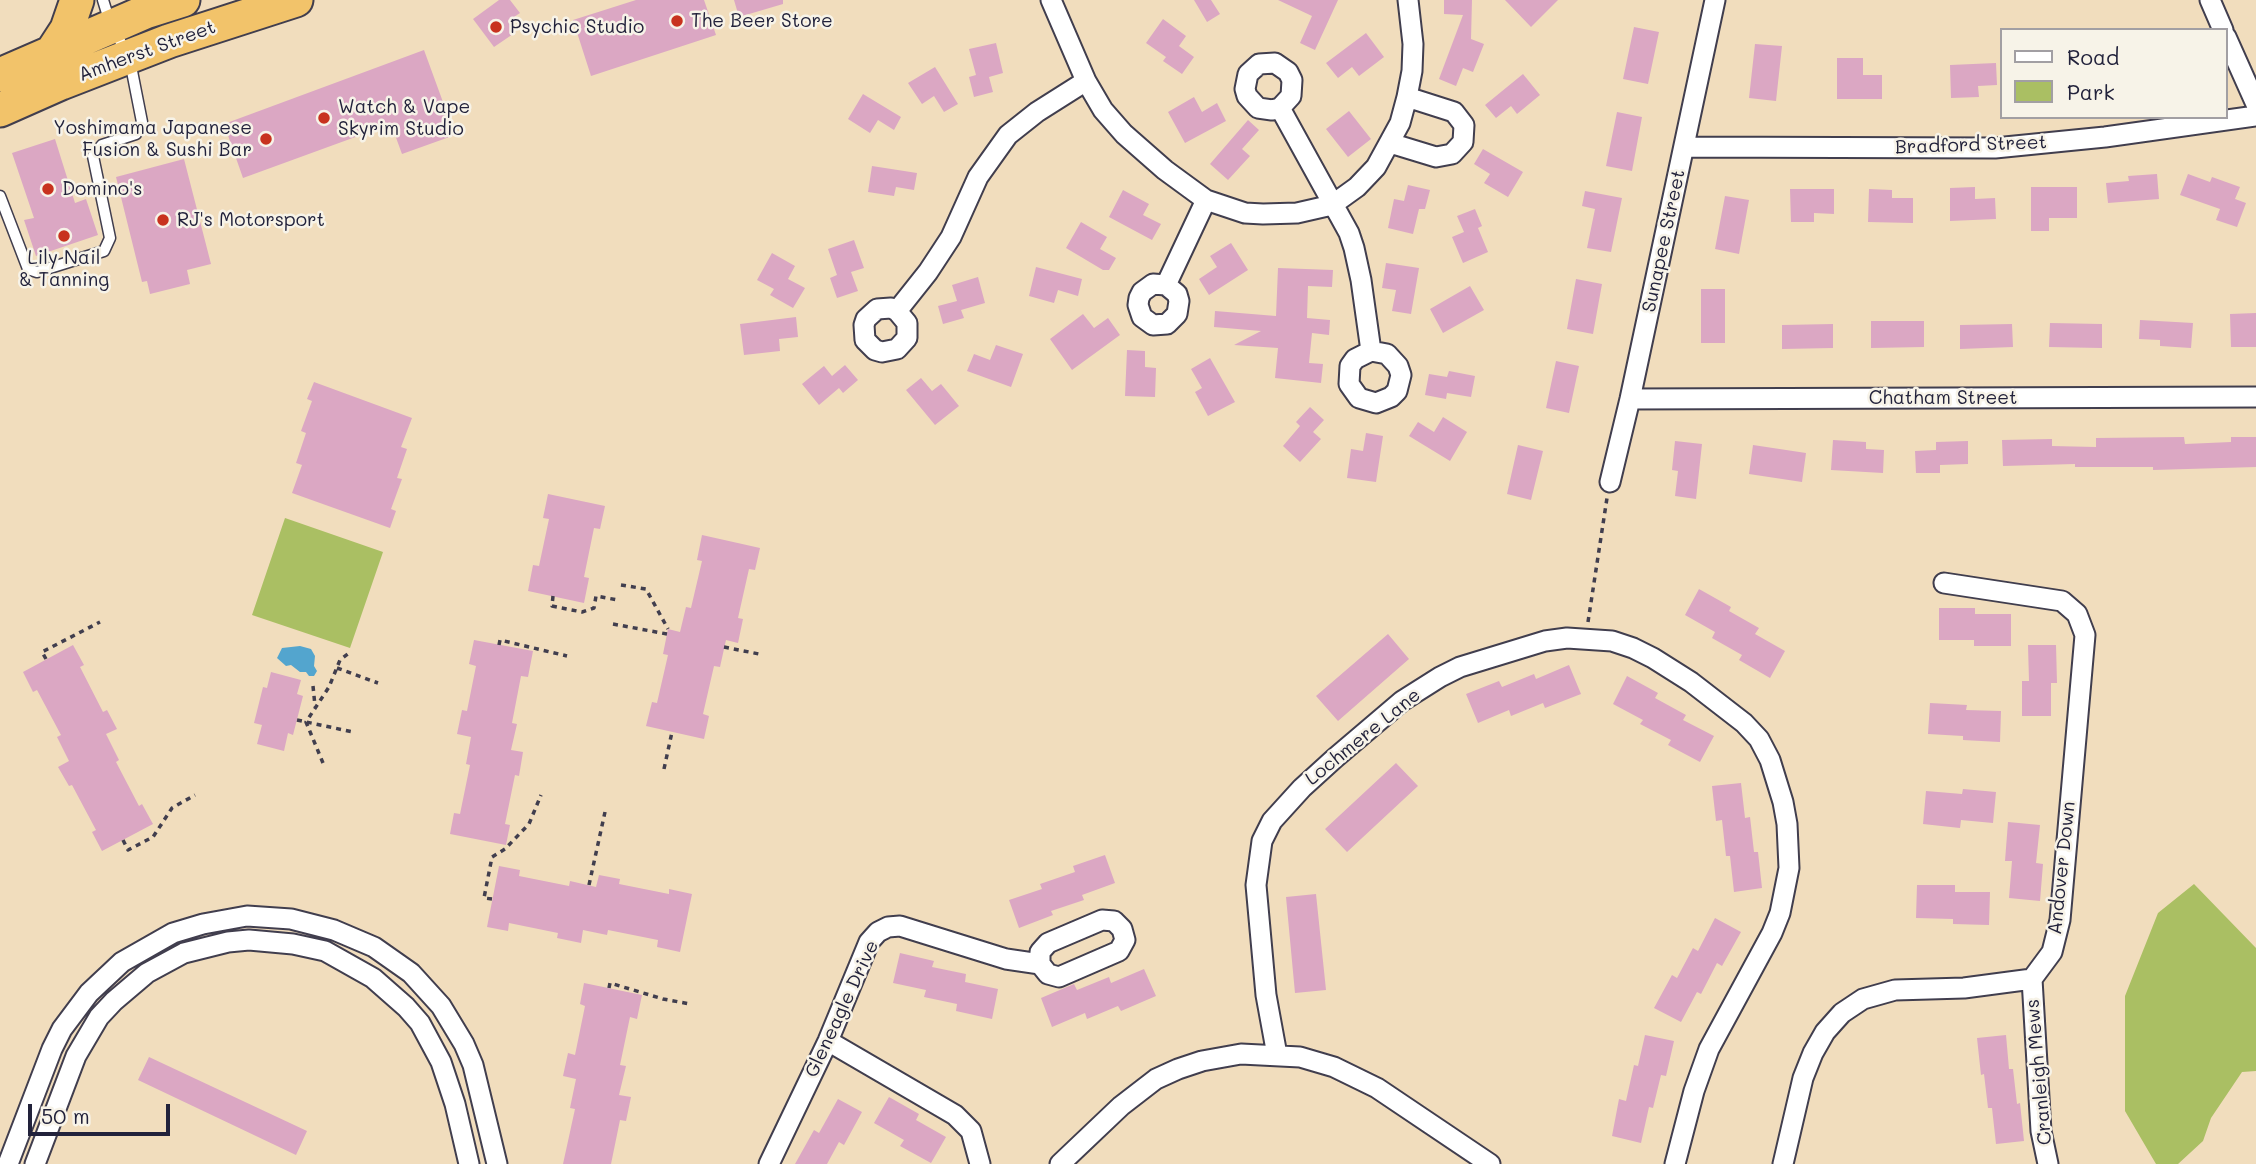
<!DOCTYPE html>
<style>
body{margin:0}
#map{position:relative;width:2256px;height:1164px;overflow:hidden;background:#f1ddbd;font-family:Mali,sans-serif}
canvas{display:block}
.legend{position:absolute;left:2000px;top:28px;width:228px;height:91px;box-sizing:border-box;background:#f7f3e8;border:2px solid #a29fa3;margin:0;padding:9px 12px;list-style:none;font-size:21px;color:#22223b}
.legend li{display:flex;align-items:center;gap:14px;height:35px}
.legend b{width:35px;border:2px solid #a29fa3}
.scale{position:absolute;left:28px;top:1104px;width:142px;height:32px;box-sizing:border-box;border:4px solid #22223b;border-top:0;padding-left:9px;font-size:21px;line-height:24px;white-space:nowrap;color:#22223b;-webkit-text-stroke:5px #f7f3e8;paint-order:stroke}
</style>
<div id="map">
<canvas width="2256" height="1164"></canvas>
<ul class="legend">
<li><b style="height:9px;background:#fff"></b>Road</li>
<li><b style="height:19px;background:#aabf63"></b>Park</li>
</ul>
<div class="scale">50 m</div>
</div>
<script>
const context = document.querySelector('canvas').getContext('2d');
context.lineJoin = 'round';
function fillPath(path, color) { context.fillStyle = color; context.fill(path, 'evenodd'); }
const poly = rows => new Path2D(rows.map(r => 'M' + r).join(''));
function trace(path, color, width, dash) { context.strokeStyle = color; context.lineWidth = width; context.lineCap = dash ? 'butt' : 'round'; context.setLineDash(dash || []); context.stroke(path); }
function write(font, color, halo, rows, align = 'center') {
  context.font = font + ' Mali,sans-serif'; context.lineWidth = 5; context.setLineDash([]); context.textBaseline = 'middle'; context.strokeStyle = halo; context.fillStyle = color; for (const [text, x, y, turn = 0] of rows) {
    context.save(); context.translate(x, y); context.rotate((+turn || 0) * Math.PI / 180); context.textAlign = isNaN(turn) ? turn : align; if (halo) context.strokeText(text, 0, 0); context.fillText(text, 0, 0); context.restore();
  }
}
fillPath(poly([
 [285,518,383,552,350,648,252,615],
 [2194,884,2256,948,2256,1071,2242,1072,2211,1118,2203,1141,2178,1164,2156,1164,2125,1111,2125,996,2158,913]
]), '#aabf63');
fillPath(poly([
 [300,646,311,649,315,656,314,666,317,671,314,676,309,676,306,672,300,672,291,665,286,666,277,658,282,648]
]), '#53a5ce');
fillPath(poly([
 [499,0,510,0,520,13,508,21,516,32,494,47,473,19],
 [636,0,704,0,716,35,591,76,573,20],
 [734,0,783,0,783,4,739,17],
 [1194,0,1211,0,1220,14,1207,22],
 [1278,0,1338,0,1315,50,1300,43,1312,16],
 [1444,0,1472,0,1471,39,1484,44,1473,72,1463,68,1456,86,1439,79,1463,15,1444,14],
 [1505,0,1558,0,1531,27],
 [1163,19,1186,36,1179,46,1194,57,1182,74,1163,61,1166,57,1146,43],
 [1634,27,1659,32,1648,84,1623,79],
 [1366,33,1384,57,1359,76,1352,67,1338,78,1326,63],
 [996,43,1003,73,989,77,993,92,974,97,969,77,976,75,969,49],
 [1755,44,1782,46,1776,101,1749,98],
 [424,50,455,135,402,154,391,124,243,178,224,124],
 [1837,58,1863,58,1863,75,1882,75,1882,99,1837,99],
 [1996,63,1997,85,1978,86,1979,97,1951,98,1950,65],
 [935,67,958,104,944,112,934,96,922,104,908,83],
 [1523,74,1540,95,1517,114,1511,106,1496,118,1485,105],
 [863,94,901,117,894,130,878,120,870,133,848,119],
 [1194,97,1202,112,1217,103,1226,121,1185,143,1168,112],
 [1349,111,1371,139,1348,157,1326,129],
 [1617,112,1642,117,1632,171,1606,166],
 [1248,120,1259,130,1242,149,1250,156,1228,180,1210,164],
 [55,139,75,203,86,199,98,235,36,256,24,220,34,218,12,153],
 [1483,149,1523,172,1508,197,1484,183,1490,174,1474,164],
 [184,159,211,264,187,270,190,284,150,294,147,281,142,282,116,177],
 [872,166,917,173,914,190,896,187,894,196,868,192],
 [2157,174,2159,199,2108,203,2106,183,2129,181,2128,176],
 [2188,174,2210,182,2212,177,2240,187,2235,199,2246,203,2237,227,2216,220,2220,209,2180,195],
 [1408,185,1430,190,1425,209,1419,209,1413,234,1388,228,1394,199,1404,201],
 [1975,187,1975,199,1995,198,1996,219,1950,221,1950,188],
 [2031,187,2077,187,2077,218,2049,218,2049,231,2031,231],
 [1790,189,1834,189,1834,214,1814,213,1814,222,1791,222],
 [1869,189,1892,190,1892,198,1913,198,1913,223,1868,222],
 [1123,190,1149,204,1143,215,1161,224,1152,240,1109,217],
 [1585,191,1622,198,1611,252,1587,248,1595,209,1582,206],
 [1725,196,1749,200,1739,254,1715,249],
 [1475,209,1482,226,1478,228,1488,252,1463,263,1452,237,1464,232,1457,216],
 [1081,222,1107,237,1100,249,1116,258,1109,270,1103,270,1066,248],
 [854,240,864,268,851,272,858,291,837,298,830,278,837,275,828,249],
 [1231,243,1248,270,1209,295,1199,279,1217,267,1210,256],
 [772,253,795,266,788,279,805,288,793,308,770,295,774,289,757,280],
 [1386,263,1419,268,1411,314,1392,311,1396,290,1382,288],
 [1036,267,1082,279,1078,296,1058,290,1054,303,1029,296],
 [1278,268,1333,270,1332,287,1308,286,1307,318,1330,320,1329,335,1312,333,1309,363,1323,364,1321,383,1275,378,1278,348,1234,345,1261,331,1214,327,1215,311,1276,316],
 [978,277,985,303,961,310,964,318,943,324,938,306,957,301,952,285],
 [1576,279,1602,284,1593,334,1567,329],
 [1470,286,1484,310,1443,333,1430,309],
 [1701,289,1725,289,1725,343,1701,343],
 [2256,313,2256,347,2231,347,2230,314],
 [1083,314,1094,328,1108,318,1120,335,1072,370,1050,339],
 [796,317,798,337,779,339,780,351,744,355,740,324],
 [2140,320,2193,323,2191,348,2160,346,2160,340,2139,339],
 [1871,321,1924,321,1924,347,1871,348],
 [2050,323,2102,324,2102,348,2049,347],
 [1833,324,1833,348,1782,349,1782,325],
 [2012,324,2013,347,1960,349,1960,325],
 [996,345,1023,354,1011,387,967,371,974,354,990,360],
 [1127,350,1145,351,1145,367,1156,368,1155,397,1125,396],
 [1210,358,1235,402,1208,416,1195,392,1202,388,1191,369],
 [1556,361,1579,366,1569,413,1546,408],
 [845,365,858,380,843,393,839,388,819,405,802,384,824,366,832,376],
 [1449,371,1475,376,1471,397,1447,393,1446,399,1425,395,1429,374,1447,377],
 [921,378,932,391,941,384,959,406,935,425,906,390],
 [314,382,412,418,401,447,407,449,397,478,402,479,391,509,396,511,390,528,292,493,302,465,296,463,306,433,301,431,312,401,307,399],
 [1310,407,1324,420,1313,432,1321,439,1300,462,1283,446,1300,426,1296,422],
 [1443,417,1467,432,1450,461,1409,436,1418,422,1434,432],
 [1366,433,1383,436,1376,482,1347,478,1351,449,1363,451],
 [2184,437,2185,444,2231,442,2231,437,2256,437,2256,467,2153,470,2153,467,2075,467,2075,464,2003,466,2002,440,2052,439,2052,446,2096,447,2096,438],
 [1833,440,1866,442,1866,449,1884,450,1883,473,1831,470],
 [1675,441,1702,444,1696,499,1675,496,1678,471,1672,470],
 [1968,441,1968,464,1940,465,1940,473,1916,473,1915,451,1936,450,1936,442],
 [1518,445,1543,451,1531,500,1507,494],
 [1753,445,1806,453,1802,482,1749,474],
 [548,494,605,506,600,529,594,528,584,577,589,578,584,603,528,591,533,565,539,566,549,519,543,518],
 [702,535,760,548,755,570,749,569,738,618,743,619,738,643,726,640,720,667,714,666,703,714,709,716,704,739,646,726,652,702,657,703,668,655,663,654,668,629,680,632,686,607,691,608,702,561,697,560],
 [1699,589,1731,607,1729,611,1759,628,1755,634,1785,651,1770,678,1739,660,1742,655,1712,638,1715,632,1685,615],
 [1939,608,1975,608,1975,614,2011,614,2011,646,1974,646,1974,640,1939,640],
 [1388,634,1409,659,1338,721,1316,696],
 [474,640,533,651,528,677,521,676,512,723,517,724,511,750,523,752,519,776,515,775,505,824,510,825,506,845,450,834,454,813,460,814,470,765,466,764,471,737,457,734,462,710,467,711,476,666,469,664],
 [73,645,84,665,80,667,103,712,107,710,117,729,106,734,119,760,116,762,139,806,142,804,153,824,102,851,92,832,96,830,72,785,69,786,58,767,69,761,57,737,61,735,37,690,33,692,23,672],
 [2028,645,2056,645,2057,683,2051,683,2051,716,2022,716,2022,681,2029,681],
 [1569,665,1581,694,1545,708,1543,703,1511,716,1509,710,1478,723,1466,694,1499,681,1502,687,1534,674,1536,679],
 [271,672,301,680,297,694,303,696,293,735,288,733,284,751,257,744,262,725,254,723,263,687,267,688],
 [1627,676,1658,693,1655,698,1686,715,1683,720,1714,736,1700,762,1668,745,1671,740,1640,724,1643,720,1613,704],
 [1930,703,1967,705,1966,710,2001,711,2000,742,1963,740,1963,736,1928,734],
 [1396,763,1418,786,1347,852,1325,829],
 [1741,783,1745,818,1750,817,1754,852,1758,852,1762,888,1734,892,1730,856,1726,856,1722,820,1716,821,1712,786],
 [1963,789,1996,792,1993,823,1961,820,1960,828,1923,824,1926,791,1962,794],
 [2008,822,2040,825,2036,863,2043,864,2040,901,2009,898,2012,861,2005,861],
 [1105,855,1115,883,1082,895,1084,900,1051,911,1053,915,1019,928,1009,900,1042,889,1040,884,1075,872,1073,866],
 [499,866,520,870,519,876,569,886,570,881,596,887,599,875,620,879,619,884,669,894,669,889,692,894,680,952,657,947,658,940,608,930,607,935,583,930,581,943,557,938,558,933,509,923,508,931,487,927],
 [1917,885,1955,885,1955,892,1990,892,1989,925,1953,924,1953,919,1916,918],
 [1316,894,1326,990,1295,993,1286,897],
 [1715,918,1741,932,1722,966,1717,963,1701,994,1697,992,1681,1022,1654,1008,1672,975,1677,978,1693,948,1698,951],
 [900,953,934,961,932,967,966,974,965,982,998,989,992,1019,956,1011,957,1004,924,997,926,990,893,983],
 [1144,969,1156,996,1121,1011,1118,1006,1087,1019,1085,1013,1052,1027,1041,998,1074,984,1077,990,1109,977,1111,983],
 [584,983,642,995,637,1019,630,1017,620,1065,626,1066,619,1095,631,1097,626,1121,620,1120,611,1164,563,1164,575,1109,570,1108,576,1079,563,1076,568,1053,575,1055,585,1006,580,1004],
 [1645,1035,1674,1041,1666,1076,1661,1075,1653,1108,1649,1107,1641,1143,1612,1136,1619,1099,1626,1101,1634,1065,1638,1066],
 [2006,1035,2009,1069,2013,1069,2017,1104,2020,1103,2024,1141,1996,1144,1992,1108,1988,1108,1984,1074,1981,1075,1977,1038],
 [149,1057,307,1131,296,1155,138,1080],
 [889,1097,919,1114,916,1120,946,1137,931,1163,900,1146,904,1140,874,1123],
 [838,1099,862,1112,844,1145,839,1142,827,1164,795,1164,814,1130,819,1133]
]), '#dba7c3');
const lane = poly([
 [0,196,28,269,37,272,104,251,110,238,93,156,102,145,136,134,142,122,129,56,111,26,103,0]
]);
const street = poly([
 [1051,0,1086,81,1103,110,1124,134,1165,170,1206,200,1245,213,1263,214,1297,213,1332,205,1357,187,1376,167,1400,123,1407,97,1412,71,1413,44,1408,0],
 [2210,0,2223,30],
 [2226,37,2256,104],
 [1280,108,1272,110,1258,108,1247,96,1245,89,1248,74,1259,64,1275,63,1288,72,1292,80,1291,96,1280,108,1349,233,1354,248,1361,280,1371,351,1355,359,1350,366,1349,384,1359,398,1376,403,1391,397,1397,391,1401,375,1398,366,1387,354,1371,351],
 [1390,143,1436,157,1452,154,1463,142,1464,125,1454,112,1407,97],
 [1684,147,1995,148,2105,137,2256,116],
 [1166,285,1153,284,1142,292,1139,298,1138,305,1142,317,1153,325,1167,324,1177,314,1179,301,1177,294,1166,285,1206,200],
 [897,311,907,323,907,338,897,349,882,352,875,350,865,340,864,325,866,319,877,309,891,308,897,311,928,272,951,237,978,177,1008,135,1037,112,1086,81],
 [1630,399,2256,397],
 [1610,482,1630,399,1715,0],
 [2032,979,2041,1131,2048,1164],
 [828,1041,955,1115,971,1131,980,1164],
 [1277,1055,1266,995,1256,885,1262,841,1272,821,1302,788,1335,758,1402,701,1440,677,1460,667,1545,641,1567,638,1612,641,1633,648,1653,658,1691,682,1744,723,1759,739,1770,760,1783,802,1787,824,1789,868,1780,913,1772,933,1709,1049,1694,1091,1675,1164],
 [8,1164,52,1049,62,1029,89,993,122,962,173,933,203,924,247,916,291,919,334,930,374,947,411,973,441,1006,464,1044,473,1065,497,1164],
 [35,1164,76,1056,99,1017,114,1001,147,973,184,953,228,942,249,940,293,944,325,951,373,978,406,1007,420,1023,441,1062,455,1104,469,1164],
 [769,1164,828,1041,869,942,878,932,888,927,900,926,1006,959,1040,964,1048,974,1059,977,1119,951,1125,940,1122,929,1114,921,1102,920,1048,943,1040,952,1040,964],
 [1060,1164,1121,1106,1156,1079,1178,1069,1202,1061,1241,1054,1300,1057,1334,1067,1377,1088,1490,1164],
 [1783,1164,1803,1078,1813,1053,1825,1032,1842,1013,1863,999,1895,990,1964,988,2032,979,2052,952,2060,920,2085,635,2077,614,2062,601,1944,583]
]);
const highway = poly([
 [52,52,67,29,77,0],
 [0,75,145,12,183,0],
 [0,110,61,83,169,41,296,0]
]);
trace(lane, '#413e4e', 13);
trace(street, '#413e4e', 23);
trace(highway, '#413e4e', 37);
trace(poly([
 [621,585,646,589,668,629],
 [553,596,552,606,582,612,594,608,596,596,618,600],
 [1588,622,1607,498],
 [613,624,667,634],
 [499,645,500,640,567,656],
 [724,647,759,654],
 [46,659,42,652,100,622],
 [337,668,378,683],
 [313,686,315,706],
 [297,720,353,732],
 [323,763,306,722,329,687,340,660,349,653],
 [664,769,672,732],
 [123,840,128,850,153,837,172,808,195,795],
 [589,885,605,812],
 [492,899,484,898,492,857,505,849,529,824,541,795],
 [609,988,610,983,663,999,690,1004]
]), '#413e4e', 3.5, [5, 5]);
trace(lane, '#fff', 10);
trace(street, '#fff', 19);
trace(highway, '#f2c36a', 33);
for (const [x, y, r, color] of [
 [677,21,7,"#c8321e"],
 [496,27,7,"#c8321e"],
 [324,118,7,"#c8321e"],
 [266,139,7,"#c8321e"],
 [48,189,7,"#c8321e"],
 [163,220,7,"#c8321e"],
 [64,236,7,"#c8321e"]
]) { const dot = new Path2D(); dot.arc(x, y, r, 0, 2 * Math.PI); context.fillStyle = color; context.fill(dot); trace(dot, '#f7f3e8', 2.5); }
write('19px', '#22223b', '#f7f3e8', [
 ["The Beer Store",691,21],
 ["Psychic Studio",510,27],
 ["Watch & Vape",338,107],
 ["Skyrim Studio",338,129],
 ["Yoshimama Japanese",252,128,"right"],
 ["Fusion & Sushi Bar",252,150,"right"],
 ["Domino's",62,189],
 ["RJ's Motorsport",177,220],
 ["Lily Nail",64,258,"center"],
 ["& Tanning",64,280,"center"]
], 'left');
write('19px', '#22223b', '#f7f3e8', [
 ["Amherst Street",147,51,-20],
 ["Bradford Street",1971,145,-2],
 ["Sunapee Street",1664,241,-78],
 ["Chatham Street",1943,398],
 ["Lochmere Lane",1363,737,-39],
 ["Andover Down",2062,868,-84],
 ["Gleneagle Drive",842,1009,-65],
 ["Cranleigh Mews",2039,1072,-95]
]);
</script>
